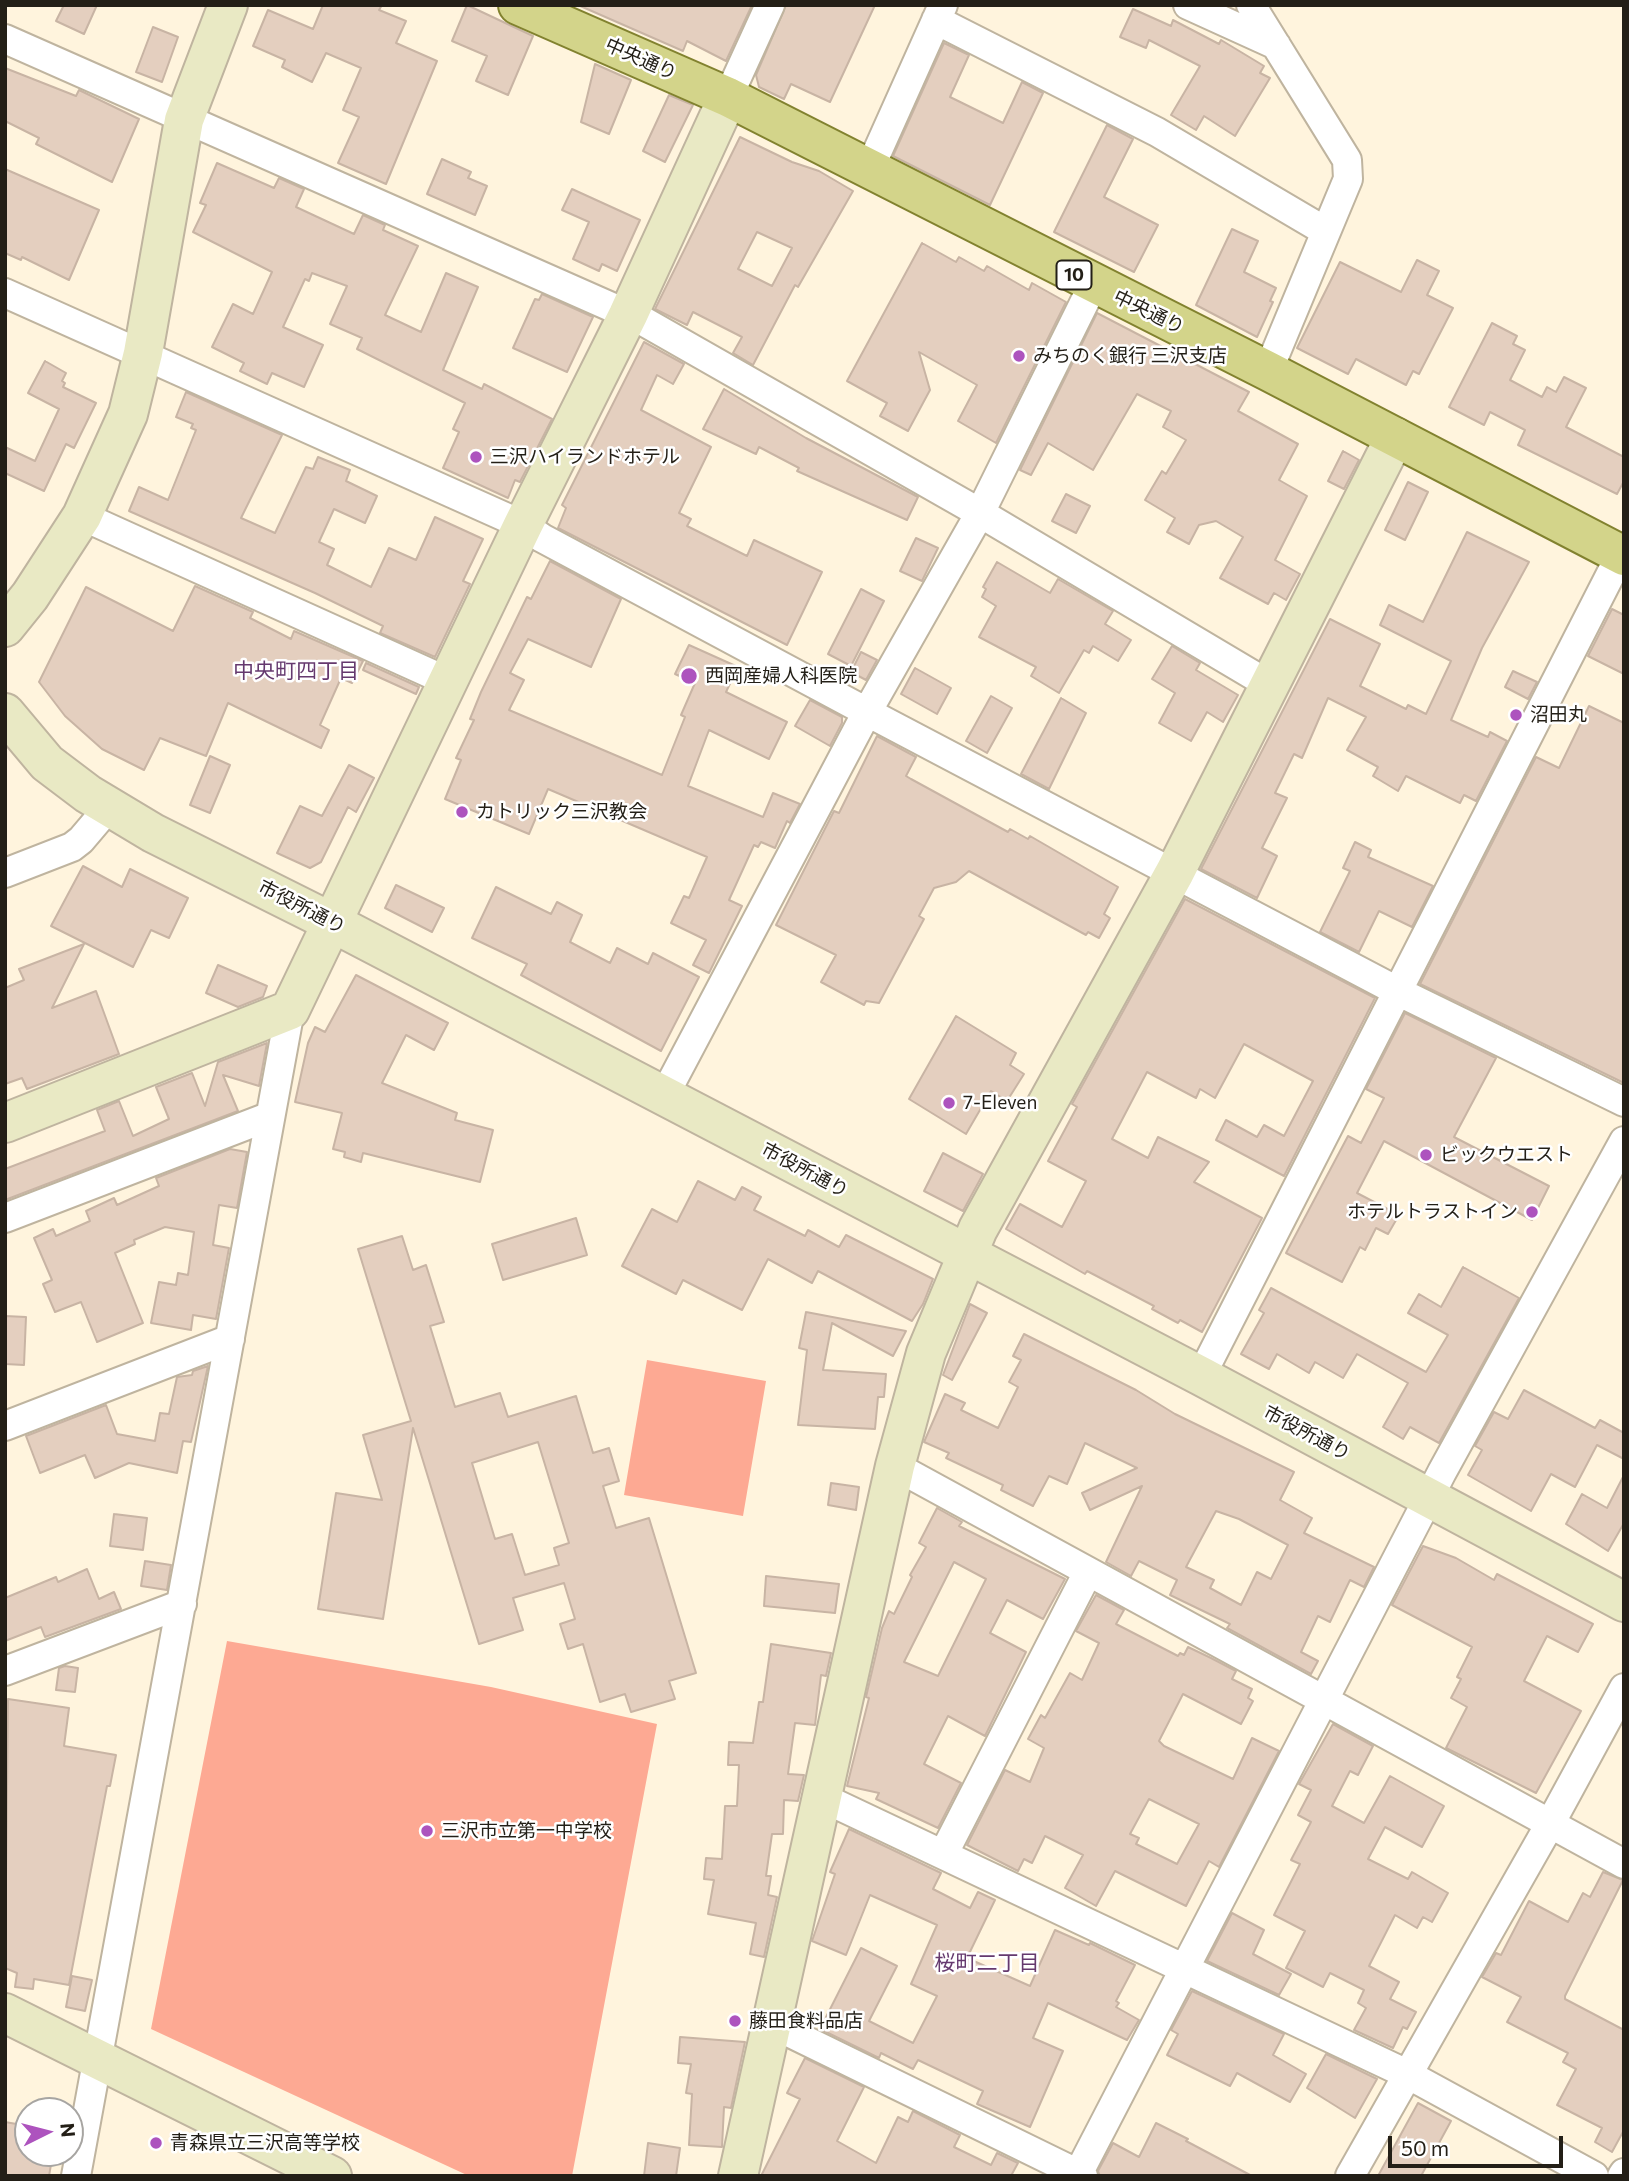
<!DOCTYPE html>
<meta charset="utf-8">
<style>
body{margin:0}
#map{position:relative;width:1629px;height:2181px;overflow:hidden;background:#fff4dd;font-family:Commissioner,sans-serif}
canvas{display:block}
.frame{position:absolute;inset:0;border:7px solid #231f17;pointer-events:none}
.north{position:absolute;left:14px;top:2097px;width:70px;height:70px;box-sizing:border-box;background:#fff;border:2px solid #a7a5a2;border-radius:50%;rotate:84deg;font-size:19px;font-weight:700;line-height:28px;text-align:center;color:#231f17}
.north::after{content:'';display:block;margin:auto;width:24px;height:32px;background:#ad53be;clip-path:polygon(50% 0,100% 100%,50% 72%,0 100%)}
.scale{position:absolute;left:1388px;top:2136px;width:175px;height:32px;box-sizing:border-box;border:4px solid #231f17;border-top:0;padding-left:9px;font-size:21px;line-height:24px;white-space:nowrap;color:#231f17;-webkit-text-stroke:5px #fff;paint-order:stroke}
</style>
<div id="map">
<canvas width="1629" height="2181"></canvas>
<div class="frame"></div>
<div class="north">N</div>
<div class="scale">50 m</div>
</div>
<script>
const context = document.querySelector('canvas').getContext('2d');
context.lineJoin = 'round';
function fillPath(path, color) { context.fillStyle = color; context.fill(path, 'evenodd'); }
const poly = rows => new Path2D(rows.map(r => 'M' + r).join(''));
function trace(path, color, width, dash) { context.strokeStyle = color; context.lineWidth = width; context.lineCap = dash ? 'butt' : 'round'; context.setLineDash(dash || []); context.stroke(path); }
function write(font, color, halo, rows, align = 'center') {
  context.font = font + ' Commissioner,"Noto Sans JP",sans-serif'; context.lineWidth = 5; context.setLineDash([]); context.textBaseline = 'middle'; context.strokeStyle = halo; context.fillStyle = color; for (const [text, x, y, turn = 0] of rows) {
    context.save(); context.translate(x, y); context.rotate((+turn || 0) * Math.PI / 180); context.textAlign = isNaN(turn) ? turn : align; if (halo) context.strokeText(text, 0, 0); context.fillText(text, 0, 0); context.restore();
  }
}
fillPath(poly([
 [647,1360,766,1381,743,1516,624,1495],
 [227,1641,491,1687,657,1724,572,2176,469,2176,151,2029]
]), '#fda993');
const building = poly([
 [64,5,97,5,84,34,56,21,64,5],
 [323,5,382,5,379,10,406,21,396,43,437,61,386,184,338,163,359,117,343,110,361,68,326,53,312,82,282,67,285,60,253,46,268,10,313,29,323,5],
 [467,5,533,36,508,95,476,81,487,56,452,41,467,5],
 [578,5,752,5,726,61,687,41,683,51,578,5],
 [786,5,875,5,830,102,791,84,784,99,759,87,756,75,786,5],
 [1133,9,1171,26,1173,20,1219,44,1221,40,1264,66,1260,73,1270,78,1235,136,1204,116,1196,130,1171,115,1200,66,1149,40,1146,48,1120,37,1133,9],
 [153,27,178,37,162,82,136,72,153,27],
 [944,43,969,55,950,97,1003,123,1022,82,1043,93,990,205,893,156,944,43],
 [595,64,631,80,609,134,581,122,595,64],
 [5,68,76,96,79,90,139,119,112,182,36,144,39,138,5,121,5,68],
 [669,95,693,105,665,162,643,151,669,95],
 [1107,125,1133,139,1104,197,1158,225,1134,272,1054,232,1107,125],
 [740,137,792,162,819,171,853,191,798,287,795,285,753,365,733,353,742,337,693,312,687,325,655,309,740,137],
 [757,232,792,248,772,286,738,269,757,232],
 [442,159,471,172,468,178,487,186,475,215,427,194,442,159],
 [217,163,274,188,279,178,304,189,296,207,354,234,363,215,385,225,383,230,418,246,385,315,421,332,446,273,478,287,443,370,482,389,484,384,552,419,520,482,515,480,508,498,443,468,459,432,453,429,465,403,357,349,362,338,330,324,347,286,312,273,309,281,305,279,283,327,323,345,304,387,272,373,267,384,240,371,244,363,212,347,233,304,253,314,272,272,193,232,206,205,200,203,217,163],
 [5,169,99,210,69,280,22,257,21,260,5,253,5,169],
 [572,189,640,220,617,271,602,264,599,271,573,259,589,222,562,210,572,189],
 [1232,229,1258,241,1244,272,1276,288,1270,301,1273,302,1257,337,1196,305,1232,229],
 [922,243,956,262,959,257,984,271,987,266,1029,290,1032,283,1066,302,996,443,958,421,977,385,919,352,930,390,908,431,880,416,887,403,847,381,922,243],
 [1417,260,1439,271,1427,295,1453,308,1419,374,1413,371,1406,385,1356,359,1348,374,1297,348,1340,262,1401,292,1417,260],
 [542,294,593,317,567,372,513,348,535,299,539,300,542,294],
 [1097,313,1249,392,1238,411,1298,444,1279,480,1307,496,1275,560,1300,574,1286,600,1274,593,1268,604,1220,578,1243,537,1216,521,1199,525,1189,544,1167,532,1175,518,1145,500,1162,471,1166,474,1186,440,1163,427,1171,411,1137,394,1093,470,1048,443,1031,475,1020,470,1097,313],
 [1492,323,1517,336,1513,344,1525,350,1510,380,1542,397,1547,387,1556,392,1564,377,1586,388,1566,427,1624,457,1624,481,1617,494,1518,445,1525,430,1490,412,1484,425,1449,407,1492,323],
 [644,342,684,364,673,384,657,375,641,410,711,447,679,513,691,519,687,526,747,556,754,540,822,572,787,645,558,528,566,508,562,505,644,342],
 [45,361,66,373,62,381,65,383,63,387,96,403,74,448,66,444,44,491,5,473,5,447,35,461,59,409,28,393,45,361],
 [724,389,806,438,918,497,907,520,797,471,799,468,759,447,756,454,703,429,724,389],
 [186,392,282,435,241,518,275,533,306,467,313,469,318,457,350,470,346,481,377,496,365,523,334,509,319,542,334,549,327,565,371,587,389,548,416,560,435,517,483,539,463,581,470,584,435,657,380,633,383,626,315,593,129,511,139,487,168,500,196,430,191,428,193,424,176,417,186,392],
 [1343,451,1359,460,1344,489,1328,481,1343,451],
 [1408,482,1428,492,1405,540,1385,530,1408,482],
 [1066,494,1090,506,1076,533,1052,521,1066,494],
 [1467,532,1529,562,1482,648,1451,720,1488,737,1490,732,1507,741,1476,801,1464,795,1460,803,1406,776,1398,791,1373,776,1378,767,1347,750,1366,717,1328,698,1302,758,1294,754,1275,793,1287,798,1262,848,1277,856,1257,898,1201,869,1330,619,1380,644,1360,686,1406,709,1408,705,1426,714,1451,661,1380,625,1389,605,1423,622,1467,532],
 [916,538,938,548,922,581,900,571,916,538],
 [550,561,621,599,591,667,528,639,510,673,524,680,509,710,662,775,685,717,681,715,695,683,675,674,689,645,738,667,726,692,787,722,769,759,709,730,688,786,763,817,773,793,800,804,790,823,787,821,775,848,761,842,758,847,754,845,729,900,742,906,709,973,693,965,706,940,671,923,684,896,689,898,707,857,548,789,529,834,445,799,461,760,456,758,474,720,470,719,481,692,527,597,531,599,550,561],
 [997,562,1050,593,1058,579,1113,611,1105,624,1131,640,1118,661,1093,646,1089,653,1084,650,1059,693,1031,676,1036,667,979,637,996,606,982,597,986,589,983,587,997,562],
 [195,586,253,612,250,618,291,639,294,631,363,661,352,683,341,678,320,725,329,730,321,748,228,703,206,756,160,738,144,770,102,749,65,716,39,682,86,587,173,631,195,586],
 [861,589,884,601,851,666,828,654,861,589],
 [1612,609,1624,615,1624,674,1588,656,1612,609],
 [1172,646,1200,663,1196,670,1238,695,1223,722,1207,712,1191,741,1159,723,1175,693,1152,679,1172,646],
 [861,652,877,660,866,680,851,672,861,652],
 [366,663,419,687,416,694,363,670,366,663],
 [915,668,951,688,937,714,901,694,915,668],
 [1513,671,1537,682,1528,699,1505,687,1513,671],
 [991,696,1012,708,987,753,966,741,991,696],
 [1061,698,1086,713,1049,789,1021,774,1061,698],
 [810,700,842,717,842,723,830,746,795,726,810,700],
 [1589,706,1624,723,1624,1083,1420,984,1536,757,1559,768,1589,706],
 [877,736,916,757,906,776,911,779,1008,832,1010,829,1028,839,1030,836,1118,887,1104,914,1110,918,1099,938,1088,932,1086,935,969,871,956,882,934,888,919,916,924,919,879,1003,866,1001,864,1005,821,982,836,955,776,925,834,811,839,813,877,736],
 [210,756,230,765,210,813,190,805,210,756],
 [349,765,374,778,356,812,348,807,321,862,310,868,277,853,300,806,322,816,349,765],
 [1355,842,1371,850,1368,857,1433,886,1412,927,1379,911,1359,952,1320,932,1350,871,1343,868,1355,842],
 [83,866,122,887,130,869,188,898,169,938,151,930,133,967,51,926,83,866],
 [396,885,444,908,432,932,385,908,396,885],
 [496,887,551,914,557,902,582,915,570,942,610,963,617,948,648,964,653,953,699,977,661,1051,521,975,527,964,472,938,496,887],
 [1185,899,1375,998,1284,1176,1216,1140,1226,1120,1257,1137,1264,1125,1284,1136,1313,1081,1244,1044,1215,1098,1200,1089,1196,1098,1147,1072,1112,1139,1148,1158,1158,1137,1209,1162,1194,1182,1262,1218,1202,1332,1180,1320,1178,1323,1152,1309,1154,1306,1087,1271,1085,1274,1006,1229,1020,1204,1062,1227,1086,1181,1048,1161,1077,1107,1072,1104,1185,899],
 [84,944,52,1008,96,991,119,1054,27,1089,22,1078,5,1084,5,988,24,980,19,969,84,944],
 [218,965,267,986,263,997,238,1007,206,993,218,965],
 [356,975,448,1023,434,1050,406,1035,382,1083,457,1113,455,1120,493,1130,480,1182,363,1153,361,1162,344,1157,345,1152,333,1149,342,1113,295,1102,308,1043,315,1027,325,1032,356,975],
 [1405,1013,1496,1058,1454,1137,1549,1186,1532,1220,1384,1141,1357,1193,1399,1215,1388,1234,1376,1228,1365,1250,1360,1247,1342,1282,1286,1253,1348,1136,1361,1143,1384,1098,1366,1089,1405,1013],
 [956,1016,1016,1053,1010,1065,1024,1074,1007,1101,991,1091,966,1134,909,1099,956,1016],
 [267,1043,259,1086,223,1075,238,1111,5,1200,5,1169,105,1131,97,1110,119,1101,133,1136,169,1119,156,1087,192,1073,205,1106,218,1062,267,1043],
 [230,1149,247,1152,237,1208,219,1205,213,1245,229,1248,216,1319,193,1315,191,1330,151,1323,159,1282,176,1285,178,1273,188,1275,194,1232,165,1227,134,1240,135,1244,115,1253,143,1323,97,1342,81,1302,55,1312,43,1284,52,1280,34,1238,53,1229,56,1236,90,1221,86,1211,114,1198,117,1205,159,1186,156,1178,230,1149],
 [943,1153,983,1174,963,1211,924,1191,943,1153],
 [698,1181,735,1200,742,1187,761,1197,754,1210,805,1236,808,1230,839,1247,846,1235,933,1279,923,1304,912,1321,818,1271,812,1283,768,1259,742,1310,683,1280,676,1294,622,1266,652,1209,677,1222,698,1181],
 [576,1218,587,1255,503,1280,492,1244,576,1218],
 [402,1236,413,1270,426,1265,444,1322,430,1326,455,1407,500,1393,508,1417,576,1396,593,1453,609,1448,619,1481,603,1486,616,1528,649,1518,696,1673,669,1681,675,1699,631,1712,625,1694,600,1702,583,1644,568,1649,560,1624,575,1619,564,1583,513,1598,523,1630,479,1644,413,1428,383,1619,318,1609,336,1493,382,1500,363,1435,411,1421,358,1249,402,1236],
 [538,1442,569,1543,554,1548,559,1565,525,1575,512,1534,495,1539,472,1463,538,1442],
 [1463,1267,1519,1298,1439,1443,1410,1427,1403,1439,1383,1427,1408,1383,1357,1354,1343,1378,1315,1362,1309,1373,1277,1354,1269,1369,1241,1354,1264,1313,1259,1310,1271,1288,1426,1372,1448,1335,1408,1313,1419,1294,1441,1307,1463,1267],
 [970,1304,987,1313,952,1380,943,1375,970,1304],
 [806,1312,906,1331,893,1356,832,1323,823,1370,886,1374,884,1397,878,1397,875,1429,798,1425,807,1350,799,1348,806,1312],
 [5,1316,26,1317,24,1365,5,1364,5,1316],
 [1024,1334,1136,1390,1175,1414,1294,1472,1280,1500,1312,1518,1304,1533,1374,1567,1364,1587,1350,1580,1330,1622,1318,1616,1301,1652,1318,1661,1311,1674,1227,1628,1230,1624,1170,1595,1177,1580,1139,1561,1131,1576,1106,1562,1142,1486,1090,1510,1082,1493,1137,1468,1085,1443,1067,1484,1049,1476,1033,1506,1001,1490,1003,1485,946,1458,949,1453,924,1442,945,1394,965,1403,961,1410,998,1428,1018,1387,1009,1382,1021,1360,1013,1356,1024,1334],
 [1216,1511,1239,1519,1288,1545,1271,1579,1257,1572,1241,1605,1210,1588,1214,1580,1186,1567,1216,1511],
 [208,1366,191,1442,183,1441,177,1473,129,1463,95,1478,85,1455,40,1473,26,1436,106,1405,117,1434,155,1441,160,1413,169,1414,177,1377,192,1375,193,1371,208,1366],
 [1524,1390,1595,1428,1600,1420,1624,1433,1624,1459,1597,1445,1575,1487,1551,1474,1531,1511,1468,1475,1482,1450,1475,1446,1494,1412,1508,1419,1524,1390],
 [1624,1475,1624,1523,1608,1551,1566,1524,1582,1494,1607,1508,1624,1475],
 [831,1483,859,1487,856,1510,828,1505,831,1483],
 [937,1508,962,1522,959,1526,1065,1579,1043,1619,1007,1600,990,1633,1026,1652,985,1736,948,1716,924,1764,961,1783,938,1828,876,1799,879,1793,847,1786,869,1698,866,1697,882,1628,889,1611,894,1614,912,1577,910,1575,926,1547,919,1543,937,1508],
 [954,1562,986,1579,938,1676,904,1662,954,1562],
 [114,1514,147,1518,143,1550,110,1546,114,1514],
 [1423,1546,1456,1558,1494,1580,1497,1574,1593,1624,1578,1652,1547,1636,1524,1681,1581,1711,1536,1793,1446,1748,1467,1707,1451,1698,1461,1679,1457,1677,1472,1647,1392,1605,1423,1546],
 [145,1561,171,1565,167,1590,141,1586,145,1561],
 [87,1569,99,1599,114,1592,121,1609,45,1637,41,1627,5,1641,5,1598,56,1577,58,1582,87,1569],
 [766,1576,839,1584,835,1613,764,1606,766,1576],
 [1096,1595,1124,1610,1116,1624,1178,1656,1180,1653,1184,1655,1188,1647,1211,1658,1236,1671,1232,1679,1252,1689,1248,1698,1253,1701,1241,1724,1183,1694,1159,1741,1164,1746,1233,1779,1252,1738,1279,1751,1219,1867,1209,1861,1186,1906,1115,1871,1096,1906,1065,1888,1083,1855,1045,1836,1032,1863,1024,1859,1018,1871,967,1845,1005,1770,1030,1782,1044,1748,1028,1739,1041,1715,1045,1718,1070,1673,1082,1680,1099,1643,1076,1631,1096,1595],
 [1149,1799,1199,1824,1177,1864,1136,1844,1139,1838,1130,1834,1149,1799],
 [771,1644,831,1653,826,1676,821,1675,815,1725,795,1723,788,1774,804,1775,798,1801,784,1800,783,1834,772,1834,766,1876,771,1876,768,1895,777,1897,764,1957,750,1954,756,1923,708,1914,714,1880,704,1879,706,1858,722,1859,725,1806,737,1806,739,1765,728,1765,729,1742,753,1743,759,1702,763,1702,771,1644],
 [65,1666,78,1668,75,1692,56,1690,59,1668,65,1666],
 [8,1699,69,1708,64,1746,116,1755,110,1786,107,1786,69,1985,34,1979,33,1989,15,1987,17,1973,5,1968,8,1699],
 [1333,1724,1373,1746,1358,1775,1350,1771,1332,1806,1364,1823,1390,1776,1444,1806,1422,1847,1385,1827,1368,1859,1408,1879,1412,1872,1448,1893,1432,1922,1423,1917,1417,1928,1395,1915,1369,1966,1399,1982,1390,1999,1416,2012,1407,2029,1403,2027,1393,2048,1354,2030,1366,2008,1358,2003,1364,1990,1330,1973,1323,1987,1286,1968,1305,1931,1274,1915,1300,1864,1291,1860,1311,1822,1298,1815,1311,1790,1299,1784,1333,1724],
 [849,1829,941,1873,933,1889,970,1908,978,1892,995,1900,967,1958,1030,1986,1055,1930,1089,1945,1090,1943,1135,1965,1116,2001,1119,2003,1116,2007,1139,2020,1127,2040,1048,2003,1033,2038,1063,2051,1030,2127,977,2104,983,2091,918,2060,913,2069,881,2053,879,2058,820,2029,861,1948,897,1966,869,2021,913,2043,937,1996,911,1984,937,1925,870,1895,846,1955,812,1941,835,1874,830,1872,849,1829],
 [1603,1872,1623,1880,1565,1996,1565,1999,1624,2030,1624,2130,1612,2152,1595,2142,1602,2128,1557,2105,1576,2069,1563,2062,1568,2053,1507,2022,1521,1997,1482,1977,1496,1953,1501,1955,1529,1901,1568,1922,1583,1893,1590,1897,1603,1872],
 [1232,1913,1264,1930,1253,1954,1291,1974,1279,1995,1207,1961,1232,1913],
 [72,1976,92,1980,85,2011,66,2007,72,1976],
 [1192,1991,1284,2034,1273,2055,1306,2074,1290,2102,1237,2073,1230,2086,1167,2055,1178,2034,1171,2030,1192,1991],
 [680,2037,745,2042,731,2108,724,2107,722,2147,689,2145,692,2094,686,2093,691,2064,678,2063,680,2037],
 [1326,2054,1377,2079,1355,2118,1307,2088,1326,2054],
 [805,2058,864,2087,837,2141,876,2163,898,2117,908,2122,913,2111,960,2135,954,2147,991,2165,997,2153,1018,2163,1012,2174,1015,2176,761,2176,800,2099,787,2093,805,2058],
 [1418,2103,1451,2121,1421,2176,1378,2176,1418,2103],
 [5,2122,28,2126,28,2153,53,2153,49,2176,5,2176,5,2122],
 [1156,2123,1188,2139,1186,2141,1252,2176,1100,2176,1098,2171,1113,2143,1139,2157,1156,2123],
 [648,2143,680,2148,676,2176,644,2176,648,2143]
]);
fillPath(building, '#e4cfbf');
trace(building, '#c8b4a4', 2);
const street = poly([
 [1188,5,1276,45],
 [1251,5,1347,160,1348,179,1268,371],
 [936,20,1157,132,1325,231],
 [5,39,643,321,980,513,1268,684],
 [728,97,770,5],
 [869,170,943,5],
 [5,293,523,525,542,538,867,712,1399,992,1624,1102],
 [82,516,447,681],
 [5,873,72,847,81,840,109,807],
 [664,1096,867,712,980,513,1093,285],
 [5,1218,268,1117],
 [1201,1376,1621,554],
 [5,1426,230,1339],
 [895,1466,1624,1864],
 [5,1671,182,1604],
 [821,1797,1407,2074,1594,2176],
 [944,1853,1088,1572],
 [772,2024,1083,2176],
 [76,2176,290,1010],
 [1077,2176,1442,1472,1624,1141],
 [1350,2176,1550,1824,1624,1688],
 [1622,2176,1624,2173]
]);
const secondary = poly([
 [5,627,30,596,82,516,128,414,143,353,184,120,228,5],
 [5,713,47,763,88,794,153,833,331,922,1201,1376,1624,1602],
 [5,1123,290,1010,523,525,628,315,728,97],
 [5,2013,332,2176],
 [738,2176,895,1466,926,1353,978,1229,1175,872,1395,437]
]);
const primary = poly([
 [518,5,728,97,1268,371,1624,556]
]);
trace(street, '#bfb49f', 32);
trace(secondary, '#bfb49f', 42);
trace(primary, '#82822f', 42);
trace(street, '#fff', 28);
trace(secondary, '#e9e9c4', 38);
trace(primary, '#d3d48a', 38);
for (const [x, y, r, color] of [
 [1019,356,7,"#ad53be"],
 [476,457,7,"#ad53be"],
 [689,676,9,"#ad53be"],
 [1516,715,7,"#ad53be"],
 [462,812,7,"#ad53be"],
 [949,1103,7,"#ad53be"],
 [1426,1155,7,"#ad53be"],
 [1532,1212,7,"#ad53be"],
 [427,1831,7,"#ad53be"],
 [735,2021,7,"#ad53be"],
 [156,2143,7,"#ad53be"]
]) { const dot = new Path2D(); dot.arc(x, y, r, 0, 2 * Math.PI); context.fillStyle = color; context.fill(dot); trace(dot, '#fff', 2.5); }
for (const [x, y, w] of [
 [1074,275,35]
]) { const box = new Path2D(); box.roundRect(x - w / 2, y - 14.5, w, 29, 5); context.fillStyle = '#fff'; context.fill(box); trace(box, '#231f17', 2); }
write('bold 18px', '#231f17', null, [
 ["10",1074,275]
]);
write('19px', '#231f17', '#fff', [
 ["中央通り",641,59,24],
 ["中央通り",1149,312,26],
 ["市役所通り",302,907,27],
 ["市役所通り",805,1170,28],
 ["市役所通り",1307,1433,28]
]);
write('19px', '#231f17', '#fff', [
 ["みちのく銀行 三沢支店",1033,356],
 ["三沢ハイランドホテル",490,457],
 ["西岡産婦人科医院",705,676],
 ["沼田丸",1530,715],
 ["カトリック三沢教会",476,812],
 ["7-Eleven",963,1103],
 ["ビックウエスト",1440,1155],
 ["ホテルトラストイン",1518,1212,"right"],
 ["三沢市立第一中学校",441,1831],
 ["藤田食料品店",749,2021],
 ["青森県立三沢高等学校",170,2143]
], 'left');
write('21px', '#65396e', '#fff', [
 ["中央町四丁目",296,671],
 ["桜町二丁目",987,1963]
]);
</script>
